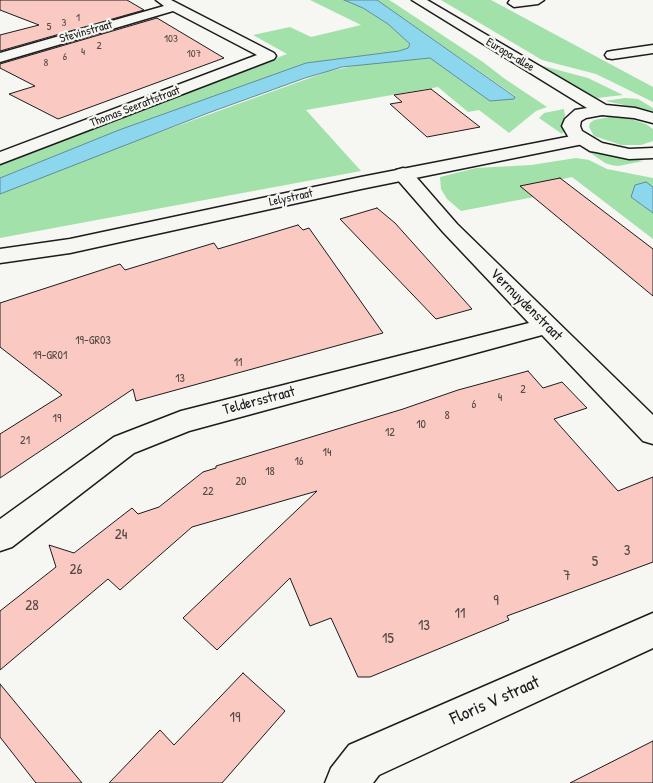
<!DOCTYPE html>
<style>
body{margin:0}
canvas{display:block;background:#f6f6f2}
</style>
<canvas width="653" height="783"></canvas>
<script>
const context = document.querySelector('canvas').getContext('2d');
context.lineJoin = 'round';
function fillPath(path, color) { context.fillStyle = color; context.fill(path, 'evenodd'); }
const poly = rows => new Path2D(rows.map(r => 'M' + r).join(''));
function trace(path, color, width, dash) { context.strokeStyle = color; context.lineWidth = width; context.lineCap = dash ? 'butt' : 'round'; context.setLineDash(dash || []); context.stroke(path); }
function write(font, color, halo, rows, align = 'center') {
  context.font = font + ' "Patrick Hand",sans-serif'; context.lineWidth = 4.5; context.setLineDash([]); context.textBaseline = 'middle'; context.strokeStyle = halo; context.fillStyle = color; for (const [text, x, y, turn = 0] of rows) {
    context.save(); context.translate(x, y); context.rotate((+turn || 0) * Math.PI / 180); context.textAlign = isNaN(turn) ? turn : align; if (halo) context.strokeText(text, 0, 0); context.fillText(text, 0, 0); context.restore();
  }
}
fillPath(poly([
 [310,0,344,0,363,8,388,24,410,44,408,48,399,51,306,63,119,130,0,178,0,164,287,54,253,35,290,27,311,37,361,25],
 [377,0,389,0,394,3,483,62,505,79,547,107,536,111,509,133,479,110,468,112,438,87,306,110,361,171,0,238,0,194,105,152,329,71,365,64,430,58,490,101,515,96],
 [441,0,491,0,653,87,653,102,596,74,542,60],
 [532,63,588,78,623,95,597,98],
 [625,98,638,99,653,108,653,111,605,101],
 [564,109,565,116,562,123,564,131,562,134,539,118,544,113],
 [609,117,628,118,646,124,653,129,653,141,641,145,621,145,594,136,589,127,590,123,594,120],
 [583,148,621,157,644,161,618,166,611,165,605,163],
 [576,158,589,160,607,169,653,178,653,187,646,182,631,197,653,213,653,239,572,177,523,188,534,197,461,211,447,199,441,189,440,177,476,168,531,165]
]), '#a2e2aa');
const water = poly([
 [344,0,377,0,515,97,514,99,490,101,430,58,342,67,305,78,208,113,0,194,0,178,119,130,306,63,399,51,408,48,410,44,388,24,363,8,344,0],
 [646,182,653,187,653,213,631,197,635,185,646,182]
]);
fillPath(water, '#8cd7ed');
trace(water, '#5f8c99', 1);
const building = poly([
 [0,0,127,0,144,10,0,51,0,35,39,25,0,10,0,0],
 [157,18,224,58,58,119,9,94,35,86,0,68,0,64,157,18],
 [431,89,480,127,427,137,390,104,402,102,394,95,431,89],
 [560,178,653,249,653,296,520,186,560,178],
 [377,208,395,223,472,309,436,319,340,219,377,208],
 [298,225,303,230,309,228,383,333,136,401,133,389,0,478,0,434,62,395,0,347,0,303,120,264,125,270,214,243,218,249,298,225],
 [528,371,543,388,562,382,587,408,554,419,618,491,653,477,653,562,507,616,509,620,370,677,358,677,331,618,310,626,290,578,217,650,183,618,317,491,192,527,120,590,108,579,0,670,0,611,56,567,49,545,74,553,132,508,138,514,159,507,203,472,216,468,216,466,403,409,458,390,528,371],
 [243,673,285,711,222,783,109,783,160,730,174,745,243,673],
 [0,684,82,783,36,783,0,737,0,684],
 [653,741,653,783,570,783,653,741]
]);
fillPath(building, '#facac2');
trace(building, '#1c1c1c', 1);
const minor = poly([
 [156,0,171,0,274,53,276,56,274,59,0,164,0,152,257,55,173,11,0,62,0,53,164,6,156,0],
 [510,0,544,0,538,4,514,7,508,3,510,0],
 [653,45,653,53,612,59,607,58,605,55,607,52,612,51,653,45],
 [403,168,410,170,457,224,653,415,653,444,643,441,542,335,189,431,134,453,12,547,0,551,0,519,114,437,181,411,529,323,443,232,396,178,394,174,396,170,403,168],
 [653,613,653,648,379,775,373,783,325,783,331,768,349,745,653,613]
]);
const tertiary = poly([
 [582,134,588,135,591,139,588,143,361,189,70,253,0,263,0,249,70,239,361,177,582,134]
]);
const secondary = poly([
 [412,0,427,0,606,105,635,108,653,113,653,123,634,118,602,115,586,118,581,121,580,126,582,131,602,143,629,149,653,148,653,158,629,159,596,152,590,151,569,138,562,126,565,119,575,110,587,108,412,0]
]);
trace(minor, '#1c1c1c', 3);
trace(tertiary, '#1c1c1c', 3);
trace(secondary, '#1c1c1c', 3);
fillPath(minor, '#f6f6f2');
fillPath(tertiary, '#f6f6f2');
fillPath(secondary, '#f6f6f2');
write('11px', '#544846', null, [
 ["1",78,18],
 ["3",64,23],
 ["5",49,27],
 ["103",171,39],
 ["2",99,46],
 ["4",83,52],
 ["107",194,54],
 ["6",65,57],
 ["8",46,63]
]);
write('12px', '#1c1c1c', '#f6f6f2', [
 ["Stevinstraat",86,32,-16],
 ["Europa-allee",510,55,31],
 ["Thomas Seerattstraat",135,107,-21],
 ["Lelystraat",291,198,-12]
]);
write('12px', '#544846', null, [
 ["19-GR03",93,341],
 ["19-GR01",50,356],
 ["11",238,363],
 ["13",180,379],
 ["2",523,390],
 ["4",500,398],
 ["6",474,405],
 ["8",447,416],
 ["19",57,419],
 ["10",421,425],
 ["12",390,433],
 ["21",25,441],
 ["14",327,453],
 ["16",299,462],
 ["18",270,472],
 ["20",241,482],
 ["22",208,492]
]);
write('15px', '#1c1c1c', '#f6f6f2', [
 ["Vermuydenstraat",526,305,45],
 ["Teldersstraat",259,401,-15]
]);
write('15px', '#544846', null, [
 ["24",121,535],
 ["3",627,551],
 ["5",595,562],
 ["26",76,570],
 ["7",567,576],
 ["9",496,601],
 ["28",32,606],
 ["11",460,614],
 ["13",424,626],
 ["15",388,639],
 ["19",235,718]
]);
write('18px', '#1c1c1c', '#f6f6f2', [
 ["Floris V straat",495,701,-24]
]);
</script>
